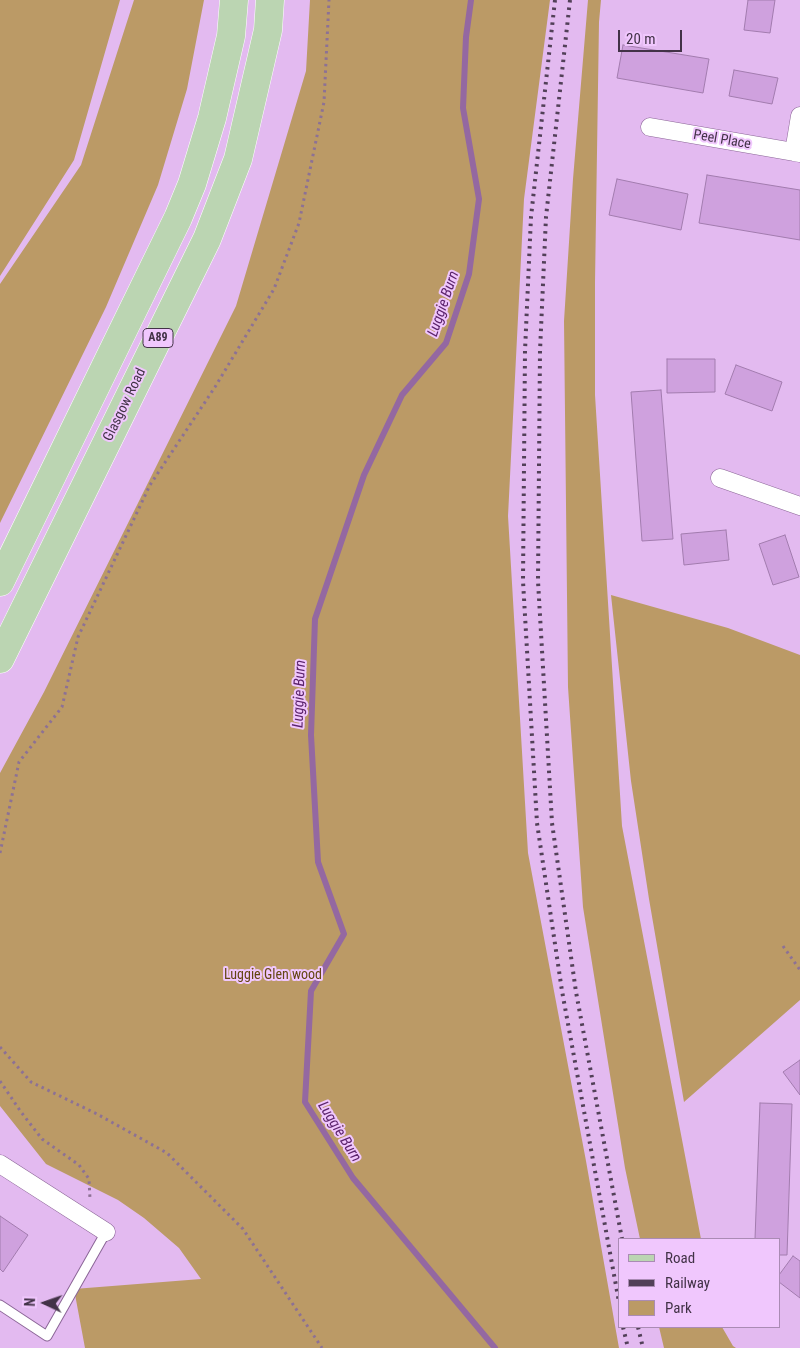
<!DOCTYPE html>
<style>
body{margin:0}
#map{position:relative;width:800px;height:1348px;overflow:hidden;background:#e3baf0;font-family:"Roboto Condensed",sans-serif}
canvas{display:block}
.legend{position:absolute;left:618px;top:1238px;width:162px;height:90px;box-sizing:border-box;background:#f0c7fd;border:1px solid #aa8bb4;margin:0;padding:6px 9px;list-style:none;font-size:15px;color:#423247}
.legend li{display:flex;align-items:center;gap:10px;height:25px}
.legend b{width:25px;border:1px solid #aa8bb4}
.north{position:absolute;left:20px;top:1278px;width:50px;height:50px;-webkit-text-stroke:4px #f0c7fd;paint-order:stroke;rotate:273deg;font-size:14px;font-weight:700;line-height:20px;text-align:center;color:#423247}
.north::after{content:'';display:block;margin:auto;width:18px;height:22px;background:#423247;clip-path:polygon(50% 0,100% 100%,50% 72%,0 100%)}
.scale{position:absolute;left:618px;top:30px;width:64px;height:22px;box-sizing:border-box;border:2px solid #423247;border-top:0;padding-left:6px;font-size:15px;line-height:18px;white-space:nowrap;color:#423247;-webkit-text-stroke:4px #f0c7fd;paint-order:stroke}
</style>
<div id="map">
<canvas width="800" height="1348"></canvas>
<ul class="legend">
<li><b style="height:6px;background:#bbd5b2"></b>Road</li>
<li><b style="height:6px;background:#524058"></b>Railway</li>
<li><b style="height:14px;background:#bb9a66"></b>Park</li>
</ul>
<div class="north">N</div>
<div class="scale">20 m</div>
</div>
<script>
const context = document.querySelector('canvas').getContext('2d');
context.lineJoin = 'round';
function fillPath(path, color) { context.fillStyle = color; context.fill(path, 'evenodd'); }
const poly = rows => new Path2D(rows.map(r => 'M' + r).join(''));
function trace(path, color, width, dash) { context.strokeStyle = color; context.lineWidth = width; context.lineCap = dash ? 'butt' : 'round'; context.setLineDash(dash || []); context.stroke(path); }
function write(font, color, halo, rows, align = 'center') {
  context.font = font + ' "Roboto Condensed",sans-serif'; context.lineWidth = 4; context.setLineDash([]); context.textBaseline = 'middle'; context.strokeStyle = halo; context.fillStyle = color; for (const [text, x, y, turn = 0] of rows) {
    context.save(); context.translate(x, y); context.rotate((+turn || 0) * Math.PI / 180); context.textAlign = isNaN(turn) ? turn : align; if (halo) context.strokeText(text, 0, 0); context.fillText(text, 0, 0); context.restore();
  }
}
fillPath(poly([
 [0,0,120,0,74,160,0,276],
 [134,0,204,0,187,89,158,185,106,307,0,523,0,284,81,165],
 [310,0,550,0,524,199,508,516,528,853,586,1161,619,1348,85,1348,74,1289,201,1279,179,1248,144,1218,118,1200,46,1164,0,1106,0,773,44,692,236,306,306,71],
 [588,0,601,0,599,22,595,282,595,395,622,826,701,1239,640,1239,625,1168,583,907,568,687,564,321,573,179],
 [611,595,728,628,800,655,800,1000,684,1102,649,899,631,781],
 [659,1327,722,1327,733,1346,736,1348,664,1348]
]), '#bb9a66');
trace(poly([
 [471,0,466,37,463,108,479,199,469,274,446,343,402,395,364,475,315,619,311,735,318,862,344,934,311,991,305,1102,353,1178,495,1348]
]), '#9468a1', 6);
const building = poly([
 [748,0,775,0,770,33,744,30,748,0],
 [623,45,709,59,703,93,617,78,623,45],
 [734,70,778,78,772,104,729,96,734,70],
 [707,175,800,190,800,240,699,223,707,175],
 [617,179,688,194,681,230,609,215,617,179],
 [667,359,715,359,715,392,667,393,667,359],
 [736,365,782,382,772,411,725,394,736,365],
 [661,390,673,539,642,541,631,392,661,390],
 [726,530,729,560,684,565,681,534,726,530],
 [785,535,799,577,773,585,759,544,785,535],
 [800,1060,800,1095,783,1072,800,1060],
 [760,1103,792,1104,787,1255,779,1255,779,1239,755,1239,760,1103],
 [0,1216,28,1235,3,1272,0,1269,0,1216],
 [793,1256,800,1261,800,1298,779,1282,779,1275,793,1256]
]);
fillPath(building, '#cfa1de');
trace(building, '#a27cae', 1);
const service = poly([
 [0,1305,47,1336,106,1232]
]);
const minor = poly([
 [800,116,794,152,800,153],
 [650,127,794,152],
 [720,478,800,506],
 [0,1164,106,1232]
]);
const primary = poly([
 [0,582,178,218,192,184,212,118,231,36,234,0],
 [0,659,207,239,238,159,268,30,270,0]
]);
trace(service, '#8b6697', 11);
trace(minor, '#8b6697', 19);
trace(primary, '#fff', 29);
trace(poly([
 [0,853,19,762,62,707,78,637,150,485,215,387,274,289,299,223,324,102,329,0],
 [783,946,800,970],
 [0,1047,31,1082,97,1114,167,1153,243,1229,322,1348],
 [0,1081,21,1112,42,1139,79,1165,89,1179,90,1199]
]), '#8d7195', 3, [2.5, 4]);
trace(service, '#fff', 9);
trace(minor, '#fff', 18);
trace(primary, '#bbd5b2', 28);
trace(poly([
 [555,0,531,217,525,351,523,581,537,823,562,991,619,1302],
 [570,0,546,217,540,351,538,581,552,823,576,992,622,1239],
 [623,1327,628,1348],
 [638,1327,643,1348]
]), '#524058', 4, [2.5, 5]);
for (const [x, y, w] of [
 [158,338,30]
]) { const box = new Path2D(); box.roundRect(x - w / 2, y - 9.5, w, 19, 4); context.fillStyle = '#f0c7fd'; context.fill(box); trace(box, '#423247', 1); }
write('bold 12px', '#423247', null, [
 ["A89",158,338]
]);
write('14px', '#423247', '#f0c7fd', [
 ["Peel Place",722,140,10],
 ["Glasgow Road",125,405,-64]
]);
write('14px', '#634612', '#f0c7fd', [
 ["Luggie Glen wood",273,975]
]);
write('italic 15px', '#5c246d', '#f0c7fd', [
 ["Luggie Burn",444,304,-71],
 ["Luggie Burn",300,694,-88],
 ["Luggie Burn",339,1132,58]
]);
</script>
